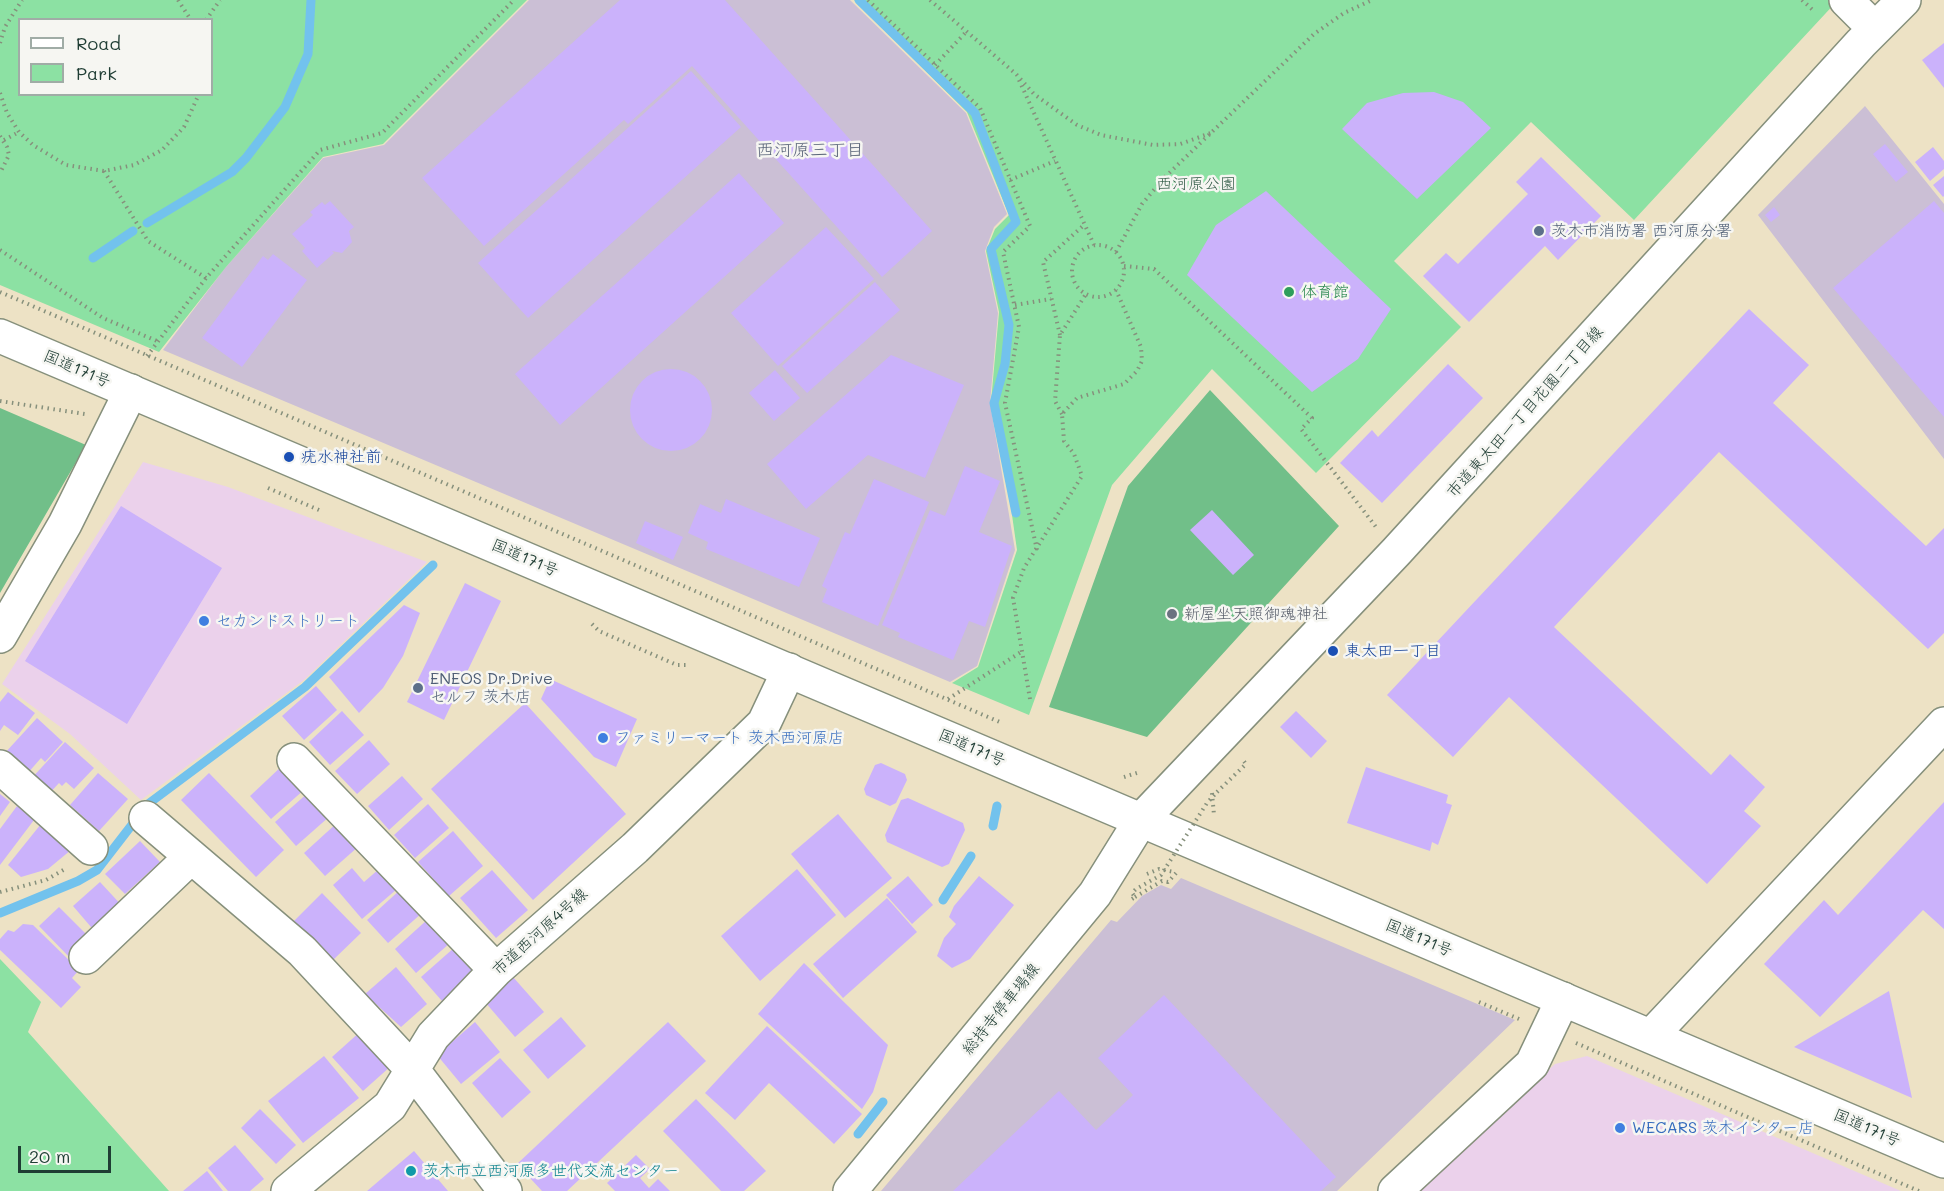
<!DOCTYPE html>
<meta charset="utf-8">
<style>
body{margin:0}
#map{position:relative;width:1944px;height:1191px;overflow:hidden;background:#ede2c5;font-family:Mali,sans-serif}
canvas{display:block}
.legend{position:absolute;left:18px;top:18px;width:195px;height:78px;box-sizing:border-box;background:#f6f6f2;border:2px solid #a0aca6;margin:0;padding:8px 10px;list-style:none;font-size:18px;color:#1f3d34}
.legend li{display:flex;align-items:center;gap:12px;height:30px}
.legend b{width:30px;border:2px solid #a0aca6}
.scale{position:absolute;left:18px;top:1146px;width:93px;height:27px;box-sizing:border-box;border:3px solid #1f3d34;border-top:0;padding-left:8px;font-size:18px;line-height:21px;white-space:nowrap;color:#1f3d34;-webkit-text-stroke:4px #f6f6f2;paint-order:stroke}
</style>
<div id="map">
<canvas width="1944" height="1191"></canvas>
<ul class="legend">
<li><b style="height:8px;background:#fff"></b>Road</li>
<li><b style="height:16px;background:#8ce1a3"></b>Park</li>
</ul>
<div class="scale">20 m</div>
</div>
<script>
const context = document.querySelector('canvas').getContext('2d');
context.lineJoin = 'round';
function fillPath(path, color) { context.fillStyle = color; context.fill(path, 'evenodd'); }
const poly = rows => new Path2D(rows.map(r => 'M' + r).join(''));
function trace(path, color, width, dash) { context.strokeStyle = color; context.lineWidth = width; context.lineCap = dash ? 'butt' : 'round'; context.setLineDash(dash || []); context.stroke(path); }
function write(font, color, halo, rows, align = 'center') {
  context.font = font + ' Mali,"Klee One",sans-serif'; context.lineWidth = 5; context.setLineDash([]); context.textBaseline = 'middle'; context.strokeStyle = halo; context.fillStyle = color; for (const [text, x, y, turn = 0] of rows) {
    context.save(); context.translate(x, y); context.rotate((+turn || 0) * Math.PI / 180); context.textAlign = isNaN(turn) ? turn : align; if (halo) context.strokeText(text, 0, 0); context.fillText(text, 0, 0); context.restore();
  }
}
fillPath(poly([
 [143,462,228,487,427,562,304,680,141,800,70,734,2,684],
 [1587,1056,1901,1191,1417,1191,1555,1064]
]), '#ebd1eb');
fillPath(poly([
 [529,0,850,0,966,113,1007,214,994,227,985,251,998,313,990,403,1015,550,977,666,950,682,163,350,225,268,323,158,384,145],
 [1865,106,1944,204,1944,459,1758,215],
 [1181,878,1515,1020,1337,1191,881,1191,1111,920,1117,922,1142,896,1161,885,1171,889]
]), '#cbbfd5');
fillPath(poly([
 [0,0,527,0,383,144,323,157,226,267,159,352,0,285],
 [20,20,212,20,212,94,20,94],
 [854,0,1838,0,1634,220,1531,122,1394,261,1461,327,1316,473,1212,369,1112,485,1029,715,952,683,978,667,1017,550,1012,515,1019,514,991,402,999,312,986,251,995,229,1009,215,967,112],
 [0,959,41,1002,28,1032,169,1191,0,1191]
]), '#8ce1a3');
fillPath(poly([
 [1210,390,1339,526,1147,737,1049,707,1128,486],
 [0,408,86,445,0,593]
]), '#71bf89');
trace(poly([
 [859,0,975,113,1016,222,991,249,1009,325,1005,364,994,403,1016,513],
 [147,223,232,172,246,158,285,107,308,54,311,0],
 [93,258,133,231],
 [993,826,997,806],
 [943,900,971,856],
 [0,913,78,881,97,870,148,804,305,687,433,565],
 [858,1134,883,1102]
]), '#72c2ed', 9);
fillPath(poly([
 [620,0,725,0,932,231,882,277,692,66,628,124,624,120,484,246,422,178],
 [1944,43,1944,88,1922,60],
 [691,71,741,127,528,318,478,263],
 [1434,92,1463,102,1491,128,1417,199,1342,129,1367,103,1403,93],
 [1885,144,1908,172,1896,182,1873,154],
 [1933,147,1944,161,1944,169,1930,181,1915,162],
 [1541,157,1601,216,1558,260,1545,246,1469,322,1423,276,1446,253,1458,264,1528,194,1516,182],
 [739,173,784,223,560,425,515,374],
 [1944,176,1944,196,1943,197,1933,185],
 [1266,191,1391,309,1358,359,1312,392,1187,275,1216,225],
 [330,201,354,227,349,231,352,242,342,253,332,251,334,253,317,268,302,251,305,248,292,234,313,215,310,212,322,202,325,205],
 [1934,201,1944,213,1944,417,1833,288],
 [1774,207,1780,215,1771,222,1765,215],
 [826,227,874,279,778,366,731,313],
 [273,254,307,280,242,367,202,338,263,256,268,260],
 [875,282,900,310,807,393,782,366],
 [1749,309,1809,365,1773,403,1926,546,1944,528,1944,633,1928,649,1719,452,1554,627,1711,775,1730,754,1765,787,1744,811,1761,826,1707,884,1509,697,1453,757,1387,695],
 [891,355,964,385,925,478,868,455,806,509,767,464],
 [1448,364,1483,398,1382,503,1340,463,1372,430,1378,437],
 '630 410a41 41 0 1 1 82 0a41 41 0 1 1-82 0Z',
 [775,370,800,398,774,421,749,393],
 [965,466,1000,481,979,532,1012,546,985,627,969,621,953,660,898,637,900,633,882,625,930,510,945,516],
 [874,479,929,502,878,626,822,602,827,589,822,586,845,532,850,534],
 [726,499,820,538,799,587,706,549,708,542,688,533,700,504,721,513],
 [121,506,222,568,127,724,25,661],
 [1212,510,1254,555,1233,575,1190,530],
 [645,521,683,537,673,560,636,543],
 [465,583,501,601,444,720,407,702],
 [404,605,420,613,403,656,383,688,359,713,329,677],
 [550,679,637,719,616,767,594,757,541,699],
 [316,686,337,710,304,740,282,716],
 [8,692,35,713,18,735,4,725,0,731,0,702],
 [525,703,626,814,533,900,431,789],
 [342,711,364,735,330,765,309,742],
 [1296,711,1327,741,1311,758,1280,727],
 [37,718,63,742,45,762,41,758,27,774,4,754],
 [369,740,390,764,357,794,335,771],
 [65,742,94,768,74,789,66,782,62,786,59,783,47,796,30,780],
 [881,763,905,774,907,780,896,803,890,806,866,795,864,789,875,765],
 [283,765,305,789,271,819,250,796],
 [1366,767,1448,795,1446,803,1452,805,1438,845,1432,842,1430,851,1347,823],
 [98,773,128,799,99,831,70,805],
 [209,773,284,850,256,877,181,800],
 [402,776,423,799,389,830,368,806],
 [309,792,330,816,296,846,275,822],
 [0,794,10,802,0,816],
 [908,798,963,823,965,830,949,864,942,867,887,842,885,835,901,800],
 [1944,802,1944,929,1923,910,1820,1017,1764,964,1824,900,1838,915],
 [428,804,449,828,415,858,394,835],
 [17,806,34,820,0,865,0,829],
 [838,814,892,878,845,918,791,854],
 [338,822,359,846,325,876,304,853],
 [41,824,71,850,48,869,21,877,8,865],
 [453,831,483,866,449,896,418,862],
 [140,841,160,862,125,894,105,874],
 [352,868,364,882,379,869,397,889,362,919,333,885],
 [797,869,836,915,760,981,721,936],
 [492,870,528,910,496,938,460,898],
 [908,876,933,905,912,924,886,895],
 [979,876,1014,905,970,959,952,968,937,956,944,938,956,924,949,917,954,906],
 [100,882,125,909,97,934,73,906],
 [401,889,422,913,388,943,367,920],
 [322,893,361,933,333,960,294,921],
 [887,898,917,932,843,998,813,964],
 [59,907,93,941,73,961,39,926],
 [428,919,450,943,416,973,395,949],
 [23,924,33,925,79,970,72,978,81,987,61,1008,0,950,0,939,8,930,14,932],
 [455,947,476,971,442,1001,421,977],
 [804,963,888,1045,873,1092,862,1109,758,1014],
 [396,967,427,1004,401,1027,365,994],
 [513,977,544,1012,515,1037,485,1002],
 [1889,991,1912,1098,1794,1047],
 [1164,995,1336,1177,1321,1191,953,1191,1059,1091,1096,1130,1133,1095,1098,1058],
 [561,1017,586,1046,548,1079,523,1050],
 [475,1022,500,1052,461,1084,437,1055],
 [668,1022,706,1061,567,1191,542,1191,517,1164],
 [767,1026,862,1114,834,1144,769,1083,735,1120,705,1093],
 [361,1031,391,1066,363,1091,332,1057],
 [324,1056,359,1098,303,1143,268,1101],
 [500,1058,531,1092,502,1118,472,1083],
 [696,1099,766,1171,744,1191,721,1191,663,1131],
 [260,1109,296,1145,276,1164,241,1128],
 [235,1145,264,1179,250,1191,228,1191,208,1168],
 [414,1151,448,1191,367,1191],
 [636,1155,650,1169,640,1178,649,1188,658,1179,670,1191,615,1191,607,1183],
 [207,1171,223,1191,183,1191]
]), '#cbb2fb');
const minor = poly([
 [1846,0,1875,29],
 [0,636,65,524,131,391],
 [294,760,496,970],
 [0,767,91,848],
 [146,818,302,951,412,1069,505,1191],
 [1141,820,1396,552,1861,43,1904,0],
 [86,957,191,857],
 [1651,1036,1944,724],
 [288,1191,390,1106,433,1036,496,970,635,848,764,723,789,670],
 [1395,1191,1532,1064,1563,999]
]);
const major = poly([
 [850,1191,1095,894,1141,820]
]);
const highway = poly([
 [0,336,1944,1161]
]);
trace(minor, '#86907c', 36);
trace(major, '#86907c', 36);
trace(highway, '#86907c', 36);
trace(poly([
 [178,0,191,20],
 [868,0,980,108,1030,226,1003,252,1019,327,1005,403,1037,550],
 [930,0,1016,74,1034,94,1077,125,1101,135,1153,145,1180,144,1211,133],
 [1802,0,1815,12],
 [206,20,220,0],
 [0,43,5,27,22,0],
 [935,65,967,31],
 [1019,80,1094,245],
 [0,93,7,113,19,132,33,145,66,165,104,171,134,165,162,150,184,127,199,94],
 [0,136,7,147,9,155,0,173],
 [4,140,19,132],
 [104,171,148,241,206,278],
 [1010,180,1055,161],
 '1072 271a26 26 0 1 1 52 0a26 26 0 1 1-52 0Z',
 [0,250,103,318,157,341],
 [1116,252,1142,204,1165,177,1314,34,1344,13,1372,0],
 [1124,266,1154,269,1312,418,1301,429,1376,527],
 [0,292,1002,723],
 [1015,305,1051,299],
 [1060,335,1043,262,1084,225],
 [147,356,206,278,320,150,382,133,514,0],
 [0,401,85,414],
 [1062,414,1055,401,1060,335,1086,294],
 [268,488,319,510],
 [592,624,599,631,677,665,688,665],
 [948,699,1021,652],
 [1030,699,1013,598,1024,568,1082,476,1074,454,1064,441,1062,414,1077,398,1124,384,1137,371,1142,361,1141,347,1116,290],
 [1124,777,1140,772],
 [1217,792,1246,764,1243,760],
 [1212,793,1214,815],
 [1147,874,1159,869,1174,872],
 [0,892,46,880,67,868],
 [1135,897,1162,881,1168,882,1177,872],
 [1479,1002,1519,1019],
 [1576,1043,1919,1191]
]), '#86907c', 4, [1.5, 4.5]);
trace(minor, '#fff', 33);
trace(major, '#fff', 33);
trace(highway, '#fff', 33);
trace(poly([
 [1132,899,1135,897,1132,893,1136,889,1161,875,1207,803,1217,792]
]), '#86907c', 4, [1.5, 4.5]);
for (const [x, y, r, color] of [
 [1539,231,6,"#5c6f8a"],
 [1289,292,6,"#2e9e5b"],
 [289,457,6,"#1a4fb4"],
 [1172,614,6,"#6b7280"],
 [204,621,6,"#3f7fe0"],
 [1333,651,6,"#1a4fb4"],
 [418,688,6,"#5c6f8a"],
 [603,738,6,"#3f7fe0"],
 [1620,1128,6,"#3f7fe0"],
 [411,1171,6,"#0f9aa8"]
]) { const dot = new Path2D(); dot.arc(x, y, r, 0, 2 * Math.PI); context.fillStyle = color; context.fill(dot); trace(dot, '#f6f6f2', 2); }
write('16px', '#355e4a', '#f6f6f2', [
 ["西河原公園",1196,184]
]);
write('16px', '#4e5e75', '#f6f6f2', [
 ["茨木市消防署 西河原分署",1551,231],
 ["ENEOS Dr.Drive",430,679],
 ["セルフ 茨木店",430,697]
], 'left');
write('16px', '#27864d', '#f6f6f2', [
 ["体育館",1301,292]
], 'left');
write('16px', '#1f3d34', '#f6f6f2', [
 ["国道171号",77,369,23],
 ["市道東太田一丁目花園二丁目線",1525,412,-48],
 ["国道171号",525,558,23],
 ["国道171号",972,748,23],
 ["市道西河原4号線",540,932,-42],
 ["国道171号",1419,938,23],
 ["総持寺停車場線",1001,1009,-51],
 ["国道171号",1867,1128,23]
]);
write('16px', '#164399', '#f6f6f2', [
 ["疣水神社前",301,457],
 ["東太田一丁目",1345,651]
], 'left');
write('16px', '#5b616d', '#f6f6f2', [
 ["新屋坐天照御魂神社",1184,614]
], 'left');
write('16px', '#366cbe', '#f6f6f2', [
 ["セカンドストリート",216,621],
 ["ファミリーマート 茨木西河原店",615,738],
 ["WECARS 茨木インター店",1632,1128]
], 'left');
write('16px', '#0d838f', '#f6f6f2', [
 ["茨木市立西河原多世代交流センター",423,1171]
], 'left');
write('18px', '#5b667a', '#f6f6f2', [
 ["西河原三丁目",810,150]
]);
</script>
